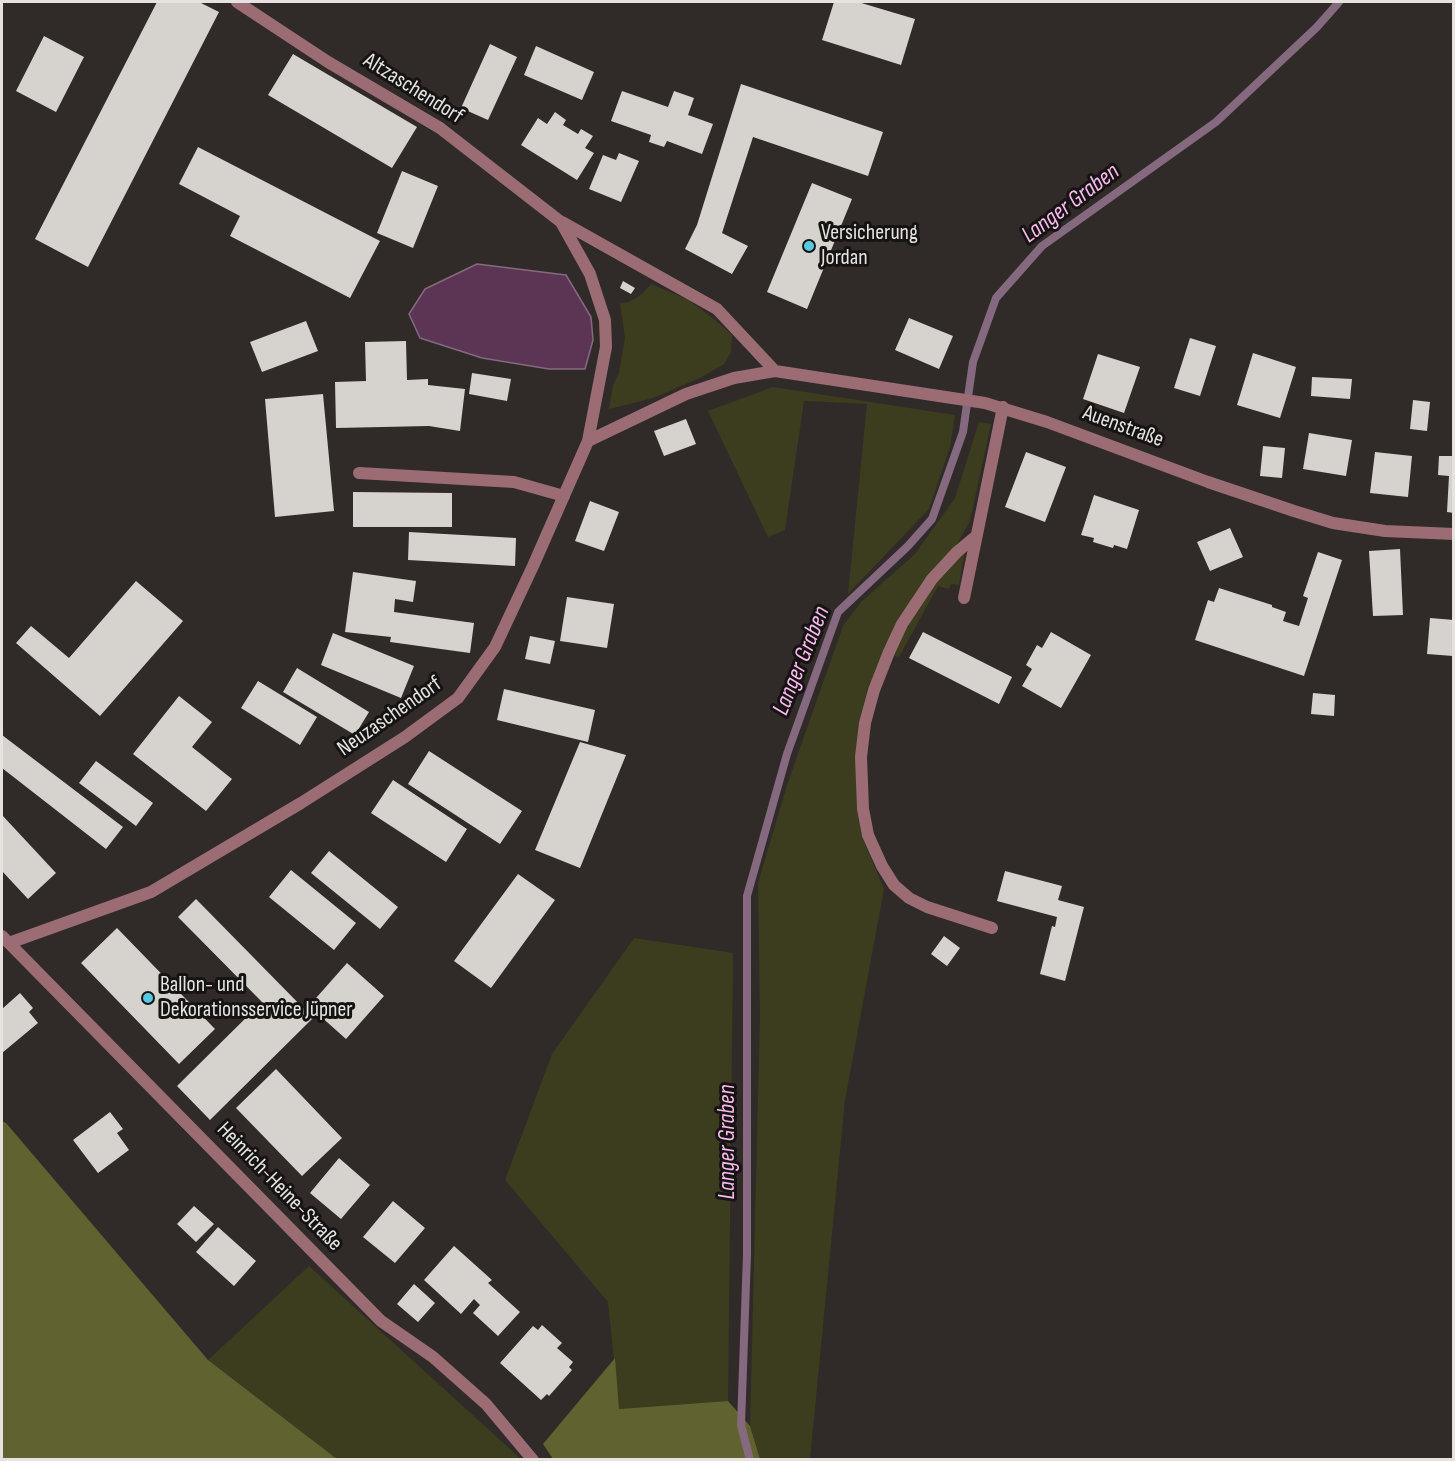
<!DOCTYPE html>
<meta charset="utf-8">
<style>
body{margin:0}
#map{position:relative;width:1455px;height:1461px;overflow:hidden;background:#302b29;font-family:"Sofia Sans Condensed",sans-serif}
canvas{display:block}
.frame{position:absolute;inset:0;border:3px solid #e5e2e0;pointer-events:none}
</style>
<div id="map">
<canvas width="1455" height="1461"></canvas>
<div class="frame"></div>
</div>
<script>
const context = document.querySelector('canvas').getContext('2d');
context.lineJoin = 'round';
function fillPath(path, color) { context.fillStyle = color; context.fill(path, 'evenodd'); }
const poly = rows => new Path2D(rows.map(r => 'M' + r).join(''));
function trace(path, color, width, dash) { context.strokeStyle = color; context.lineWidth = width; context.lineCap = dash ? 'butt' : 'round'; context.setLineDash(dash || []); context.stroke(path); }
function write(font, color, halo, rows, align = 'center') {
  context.font = font + ' "Sofia Sans Condensed",sans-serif'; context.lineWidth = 6; context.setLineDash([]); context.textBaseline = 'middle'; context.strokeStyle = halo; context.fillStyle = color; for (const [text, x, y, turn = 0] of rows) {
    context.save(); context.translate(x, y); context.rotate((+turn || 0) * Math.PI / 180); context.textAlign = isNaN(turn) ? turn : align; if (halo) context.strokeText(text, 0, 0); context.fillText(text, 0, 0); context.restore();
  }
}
fillPath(poly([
 [651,284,689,300,720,324,732,335,731,352,724,364,700,378,653,398,609,409,613,385,619,373,625,338,620,303,629,302,642,294],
 [773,387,955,415,950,447,929,509,848,594,867,404,804,401,785,530,768,537,708,411],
 [979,422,991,424,970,521,957,544,928,578,898,620,868,687,859,722,856,758,857,811,863,839,884,889,845,1100,810,1459,760,1459,750,1426,760,1016,758,883,787,785,843,626,861,602,915,554,955,498],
 [965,550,959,585,951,584,949,589,938,586,899,657,893,655,920,601],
 [634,938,733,953,728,1401,619,1409,608,1302,505,1180,552,1054],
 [309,1266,521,1459,337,1459,208,1360]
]), '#3b3d1e');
fillPath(poly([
 [2,1121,6,1123,208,1360,337,1459,2,1459],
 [615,1358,619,1409,728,1401,750,1426,760,1459,553,1459,543,1444]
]), '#60632f');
const water = poly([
 [477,264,566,275,591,317,593,340,585,369,549,369,482,358,420,338,409,314,425,289,477,264]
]);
fillPath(water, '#5c3555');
trace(water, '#85697f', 1.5);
trace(poly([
 [750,1460,741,1425,747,1254,747,896,787,754,838,612,908,546,932,519,963,432,973,362,996,298,1042,246,1216,122,1317,27,1339,2]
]), '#85697f', 8);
fillPath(poly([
 [157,2,199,2,219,12,88,267,35,239],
 [834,2,858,2,915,19,901,65,822,40],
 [44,36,84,57,56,112,16,91],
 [490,44,517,57,488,120,461,108],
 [536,46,594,72,582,100,524,75],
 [293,54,417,127,392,168,268,95],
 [741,84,883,132,868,176,753,137,722,233,748,246,732,274,685,249,697,225],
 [622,91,668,107,674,91,694,98,688,115,713,124,702,154,667,141,664,147,649,142,651,135,611,121],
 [555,112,566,120,563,125,578,134,581,129,593,136,585,148,594,153,577,180,521,145,538,118,547,124],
 [198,147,380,241,350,298,230,236,240,216,179,184],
 [619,153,639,161,621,202,589,189,603,155,616,160],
 [402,171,438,186,413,248,377,233],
 [812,183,852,199,807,309,767,292],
 [623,281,635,288,631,294,620,288],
 [909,318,953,336,939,369,895,350],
 [306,321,318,351,262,372,250,342],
 [1190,338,1216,346,1200,396,1174,388],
 [406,341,407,380,428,379,428,385,465,389,460,431,429,426,336,428,335,382,366,381,365,342],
 [1253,353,1296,367,1280,418,1237,405],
 [1098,354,1140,367,1124,413,1083,399],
 [472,373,511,379,507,401,469,394],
 [1312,377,1352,379,1350,399,1311,396],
 [323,394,334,511,275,517,265,399],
 [1413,400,1430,402,1427,431,1410,429],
 [686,419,696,444,664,456,654,431],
 [1309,433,1352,440,1346,476,1303,469],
 [1263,446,1285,448,1282,478,1260,476],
 [1026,452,1066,467,1045,522,1005,507],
 [1375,452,1412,456,1408,497,1370,493],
 [1439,456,1454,456,1454,513,1447,512,1449,476,1438,475],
 [353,492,452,493,452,527,353,527],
 [1094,495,1139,510,1127,549,1114,545,1113,548,1093,542,1094,538,1081,535],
 [590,501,619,512,604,551,575,541],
 [1230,528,1243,557,1210,571,1197,542],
 [409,532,516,538,515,566,408,560],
 [1400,549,1403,615,1373,616,1369,551],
 [1318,552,1342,560,1304,676,1195,640,1208,600,1214,602,1219,588,1272,605,1272,607,1286,612,1283,621,1299,626,1308,598,1303,596],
 [353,572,416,581,413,602,395,599,394,612,474,623,470,653,390,642,391,637,345,632],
 [136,581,183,621,100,716,16,643,31,626,69,658],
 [567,597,614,604,607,648,560,641],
 [1430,618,1454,620,1453,656,1427,654],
 [923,632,1012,677,999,704,909,658],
 [1051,632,1091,655,1061,708,1022,686,1032,669,1026,665,1037,645,1042,648],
 [333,633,414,666,401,698,321,665],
 [530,636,555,641,550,664,525,659],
 [297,668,369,712,355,735,283,692],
 [258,681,317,717,300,745,241,708],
 [504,689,595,710,588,742,497,720],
 [1313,693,1335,695,1334,716,1311,714],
 [179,696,212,722,192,747,232,779,206,811,133,754],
 [2,735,123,827,106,849,2,768],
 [580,742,626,755,580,868,535,850],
 [429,751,522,811,500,844,408,784],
 [96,761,153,803,136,826,79,783],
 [393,780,467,829,446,862,371,813],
 [2,815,56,873,28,899,2,871],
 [329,851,398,907,380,929,311,873],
 [291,870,356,923,334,950,269,897],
 [1005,871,1062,886,1058,900,1084,907,1065,981,1040,974,1052,926,1055,927,1057,917,997,901],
 [518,874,555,900,491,988,454,961],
 [196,899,313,1018,210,1120,177,1086,262,1002,178,917],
 [117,928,215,1029,179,1064,81,963],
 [944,936,960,948,947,966,931,954],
 [347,963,384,996,346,1039,309,1006],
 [20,993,33,1008,29,1012,38,1023,2,1053,2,1009],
 [276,1069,342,1138,302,1176,236,1108],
 [110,1112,123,1129,117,1133,129,1150,98,1173,73,1140],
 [339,1158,370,1185,341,1219,310,1193],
 [393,1201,425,1228,395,1263,363,1237],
 [194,1206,214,1224,196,1242,177,1224],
 [218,1227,256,1261,234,1286,196,1252],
 [454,1246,492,1280,488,1283,520,1312,498,1336,473,1313,480,1305,474,1299,461,1314,424,1280],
 [414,1284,435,1303,418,1322,397,1304],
 [542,1325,562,1343,557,1348,573,1362,569,1367,572,1370,549,1396,547,1394,541,1400,500,1363,533,1326,538,1330]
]), '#d6d2cd');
trace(poly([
 [359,473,514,482,564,496],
 [975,537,957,552,932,579,902,624,889,652,874,690,865,723,861,757,863,809,868,835,882,866,894,885,909,898,927,907,992,928],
 [964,598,1003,407]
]), '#9b6c74', 12);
trace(poly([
 [237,2,328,62,440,128,561,222,590,274,605,320,606,347,588,441],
 [562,222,717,309,775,371],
 [2,936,381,1321,433,1357,486,1404,533,1460],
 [9,943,151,892,301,803,405,737,458,698,495,647,533,566,588,441,686,394,734,378,775,371,985,403,1047,422,1208,482,1294,511,1333,523,1385,531,1454,534]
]), '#9b6c74', 12);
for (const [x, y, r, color] of [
 [809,246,6,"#57c9e2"],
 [148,998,6,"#57c9e2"]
]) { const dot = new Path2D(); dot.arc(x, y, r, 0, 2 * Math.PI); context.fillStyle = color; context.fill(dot); trace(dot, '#161413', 2); }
write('22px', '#e5e2e0', '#161413', [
 ["Altzaschendorf",413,89,32],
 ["Auenstraße",1123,427,20],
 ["Neuzaschendorf",390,717,-35],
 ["Heinrich-Heine-Straße",279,1187,46]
]);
write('22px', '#e5e2e0', '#161413', [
 ["Versicherung",821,233],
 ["Jordan",821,258],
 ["Ballon- und",160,985],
 ["Dekorationsservice Jüpner",160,1010]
], 'left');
write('italic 24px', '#fdb9ef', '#161413', [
 ["Langer Graben",1071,204,-37],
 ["Langer Graben",802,661,-68],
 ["Langer Graben",728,1142,-90]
]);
</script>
